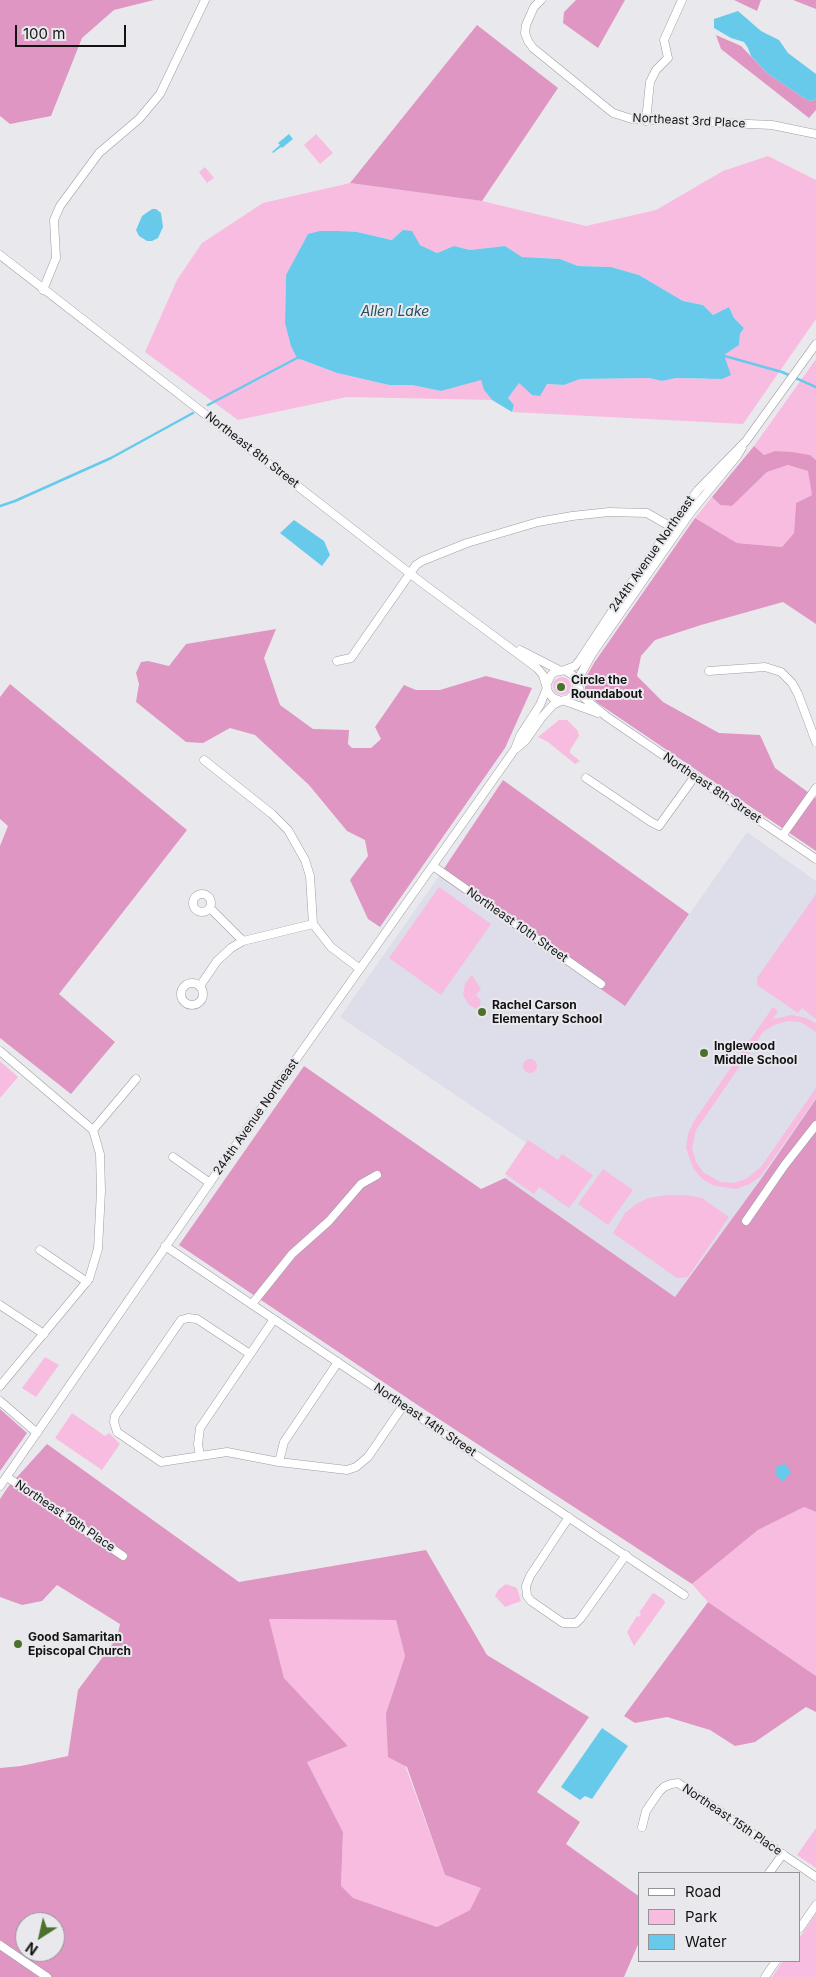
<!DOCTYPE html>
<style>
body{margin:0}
#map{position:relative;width:816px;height:1977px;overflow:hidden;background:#e9e9ed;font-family:Inter,sans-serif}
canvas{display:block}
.legend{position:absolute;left:638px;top:1872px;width:162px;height:90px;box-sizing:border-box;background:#e9e9ed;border:1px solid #939396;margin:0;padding:6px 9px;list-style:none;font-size:15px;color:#131314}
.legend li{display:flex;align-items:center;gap:10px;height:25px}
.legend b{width:25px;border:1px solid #939396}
.north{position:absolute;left:15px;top:1912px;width:50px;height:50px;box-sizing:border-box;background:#e9e9ed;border:1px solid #939396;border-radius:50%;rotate:215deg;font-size:14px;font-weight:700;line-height:20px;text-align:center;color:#131314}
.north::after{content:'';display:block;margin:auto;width:18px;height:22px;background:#4b712b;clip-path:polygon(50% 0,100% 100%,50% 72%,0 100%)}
.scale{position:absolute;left:15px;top:25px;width:111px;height:22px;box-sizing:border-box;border:2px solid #131314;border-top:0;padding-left:6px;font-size:15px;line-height:18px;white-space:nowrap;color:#131314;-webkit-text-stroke:4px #e9e9ed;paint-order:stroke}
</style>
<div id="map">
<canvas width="816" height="1977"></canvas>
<ul class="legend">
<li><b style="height:6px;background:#fff"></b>Road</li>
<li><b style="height:14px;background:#f8bce0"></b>Park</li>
<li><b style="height:14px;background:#67caeb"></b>Water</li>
</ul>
<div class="north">N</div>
<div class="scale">100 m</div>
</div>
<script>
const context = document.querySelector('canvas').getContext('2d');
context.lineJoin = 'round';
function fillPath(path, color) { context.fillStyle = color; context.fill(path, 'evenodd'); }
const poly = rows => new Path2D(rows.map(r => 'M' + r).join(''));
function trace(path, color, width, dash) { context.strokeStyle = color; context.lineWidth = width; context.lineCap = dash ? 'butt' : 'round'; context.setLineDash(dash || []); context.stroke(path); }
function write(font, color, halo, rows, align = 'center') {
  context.font = font + ' Inter,sans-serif'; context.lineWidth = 4; context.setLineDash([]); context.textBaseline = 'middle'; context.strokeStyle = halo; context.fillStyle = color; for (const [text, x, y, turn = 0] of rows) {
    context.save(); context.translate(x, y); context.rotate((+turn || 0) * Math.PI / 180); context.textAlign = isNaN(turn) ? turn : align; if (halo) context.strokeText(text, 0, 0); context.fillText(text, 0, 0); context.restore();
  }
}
fillPath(poly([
 [747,832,816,881,816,1099,761,1179,675,1297,505,1178,528,1144,340,1017,439,876,625,1006]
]), '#dddee9');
fillPath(poly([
 [316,134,333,153,320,164,304,145],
 [768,156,816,180,816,319,743,424,512,412,514,405,508,398,519,382,532,395,547,384,564,385,580,379,649,378,662,381,676,378,706,379,723,355,739,345,740,334,744,328,734,318,729,307,713,315,703,305,683,301,639,275,611,267,578,266,560,259,522,257,505,246,470,250,454,246,437,253,420,245,403,230,393,240,357,232,308,234,286,276,285,323,297,358,337,373,389,385,412,385,441,391,481,379,484,390,492,400,347,397,238,420,145,352,177,280,202,243,263,203,350,183,482,201,586,226,656,210,723,171],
 [205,167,214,178,207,183,199,172],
 [816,359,816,460,810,455,775,451,764,455,754,446],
 [788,465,809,471,812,495,796,503,794,533,782,547,737,543,695,518,712,497,720,505,732,506,767,472],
 '553 686a9 9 0 1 1 18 0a9 9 0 1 1-18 0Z',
 [559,720,567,720,578,731,579,736,570,750,570,753,580,761,575,764,548,742,538,737],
 [439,887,491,924,441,995,389,958],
 [816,894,816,1019,802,1008,798,1013,757,985,757,978],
 [472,975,481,989,476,995,481,1001,478,1010,469,1005,463,995,465,983],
 [773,1007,778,1011,773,1019,792,1015,806,1018,816,1023,816,1032,800,1022,787,1021,774,1025,763,1032,696,1130,692,1149,696,1162,703,1172,720,1182,733,1183,746,1179,761,1167,816,1088,816,1098,761,1176,750,1184,736,1189,715,1186,702,1179,693,1168,686,1148,688,1134,694,1121],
 '523 1066a7 7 0 1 1 14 0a7 7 0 1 1-14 0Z',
 [0,1061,18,1077,0,1098],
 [528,1140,558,1160,562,1154,593,1175,569,1208,539,1187,534,1194,505,1174],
 [603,1169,633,1190,608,1225,578,1204],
 [667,1195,685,1195,702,1198,729,1217,688,1277,677,1278,613,1233,625,1213,636,1204,648,1198],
 [45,1357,59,1365,36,1397,22,1388],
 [72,1413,105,1436,109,1433,120,1444,102,1470,55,1438],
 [804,1507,816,1512,816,1676,708,1602,692,1584,758,1530],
 [506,1584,517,1588,521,1601,505,1607,495,1596,498,1590],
 [654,1593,664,1600,665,1603,634,1646,627,1632,637,1616,639,1617,641,1614,639,1613,652,1594],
 [269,1619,396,1620,405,1656,386,1713,445,1875,482,1888,470,1910,437,1927,352,1898,341,1887,343,1832,307,1762,348,1746,284,1678],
 [816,1828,816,1868,797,1855],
 [816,1914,816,1977,772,1977,783,1961,800,1961,800,1937]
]), '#f8bce0');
fillPath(poly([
 [0,0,154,0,114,10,82,38,51,116,10,124,0,116],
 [576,0,625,0,598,48,563,23,564,12],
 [734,0,761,0,757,11],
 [793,0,816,0,816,9],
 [477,25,558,88,482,201,350,183],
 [716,35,741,46,767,73,807,100,813,101,816,98,816,110,809,118,721,49],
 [754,446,764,455,775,451,792,452,810,455,816,460,816,624,783,602,701,625,655,640,641,656,637,676,663,702,719,733,760,735,775,768,816,798,816,851,599,704,585,691,585,679,594,663,695,518,737,543,782,547,794,533,796,503,812,495,808,471,788,465,767,472,732,506,720,505,712,497],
 [276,629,264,658,280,705,313,729,349,730,348,744,352,748,371,748,381,739,375,727,404,685,416,690,440,690,486,676,532,688,505,748,380,927,368,919,350,880,368,856,365,840,347,831,309,785,255,735,230,728,203,743,186,742,136,702,139,684,136,673,141,662,148,661,169,666,186,644],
 [10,684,187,830,59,994,115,1042,71,1094,0,1038,0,846,8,826,0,819,0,697],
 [503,780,689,914,625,1006,439,876],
 [304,1066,481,1189,505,1178,675,1297,761,1179,816,1099,816,1512,804,1507,758,1530,692,1584,419,1406,179,1245],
 [0,1409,27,1433,0,1471],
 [47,1444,239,1582,426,1550,487,1655,589,1717,537,1792,580,1822,566,1844,640,1897,640,1940,624,1977,0,1977,0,1768,21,1766,68,1756,78,1690,117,1638,120,1624,57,1585,42,1601,22,1605,0,1597,0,1499,8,1487],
 [269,1619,396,1620,405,1656,386,1713,388,1757,407,1767,445,1875,481,1888,470,1910,437,1927,353,1898,341,1886,343,1832,307,1762,348,1746,284,1678],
 [25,1922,55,1922,55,1952,25,1952],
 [708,1602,816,1676,816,1712,806,1707,755,1742,735,1746,710,1730,667,1717,635,1723,624,1716]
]), '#df96c2');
fillPath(poly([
 [738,11,761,31,779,40,788,53,816,74,816,98,813,101,807,100,767,73,751,56,748,48,744,42,731,38,714,28,714,19],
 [289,134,293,139,282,148,281,147,273,153,272,152,280,145,278,143],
 [152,209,156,209,161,213,163,227,158,238,152,241,147,241,139,236,136,230,142,216],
 [403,230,412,231,420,245,437,253,454,246,470,250,505,246,522,257,560,259,578,266,611,267,639,275,683,301,703,305,713,315,729,307,734,318,744,328,740,334,739,345,724,355,731,375,722,379,676,378,662,381,649,378,580,379,564,385,547,384,540,396,532,395,519,383,508,398,514,405,512,412,492,400,484,390,481,380,441,391,412,385,389,385,337,373,297,358,291,346,285,323,286,275,308,234,320,231,337,231,357,232,392,240],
 [294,520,324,541,330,555,322,566,280,533],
 [785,1464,791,1472,783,1482,775,1474,777,1466],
 [602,1728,628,1746,592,1799,585,1796,580,1800,561,1787]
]), '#67caeb');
trace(poly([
 [721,355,782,372,816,387],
 [208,405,297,358,300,358],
 [0,506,15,501,111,458,193,413]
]), '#67caeb', 2.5);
const minor = poly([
 [541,0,534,7,526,25,525,33,528,41,533,48,613,113,632,119,772,125,816,134],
 [646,121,650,82,656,70,668,58,664,40,682,0],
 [0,255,421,582,537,668,543,675,548,692,553,698,561,701,569,699,578,689,575,677,565,670,555,672,551,675,547,684],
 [43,290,56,258,54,220,60,206,99,153,139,119,160,94,205,0],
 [520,650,559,670],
 [337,661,351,658,416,565,422,561,467,543,538,522,572,516,609,512,647,513,678,531],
 [565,670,575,666,580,660,622,596,686,506,698,490,746,441,816,344],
 [709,671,765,667,781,672,792,683,798,694,816,742],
 [577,681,592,654,691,512,737,456,742,448],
 [578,686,583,697,607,717,816,859],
 [565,701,598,713],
 [517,748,526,740,542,717,553,705,561,701],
 [204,760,272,814,288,830,305,860,310,876,313,924,331,947,360,969],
 [586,778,651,822,659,826,695,776],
 [782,836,816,788],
 [433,866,601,984],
 '193 903a9 9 0 1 1 18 0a9 9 0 1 1-18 0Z',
 [210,908,243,941],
 '181 994a11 11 0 1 1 22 0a11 11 0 1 1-22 0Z',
 [200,986,217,961,231,948,243,941,313,924],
 [0,1051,93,1130,100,1154,101,1191,98,1249,89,1279,0,1386],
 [93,1130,136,1079],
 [173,1157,210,1183],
 [746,1221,784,1166,816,1125],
 [165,1246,684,1595],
 [40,1250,87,1282],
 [252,1304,292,1254,329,1221,361,1184,377,1175],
 [0,1305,44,1334],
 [250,1354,197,1319,188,1318,181,1320,115,1416,114,1422,117,1432,161,1462,227,1452,279,1462,347,1470,356,1467,368,1457,403,1406],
 [0,1401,37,1433],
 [200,1456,198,1444,200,1428,274,1319],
 [279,1462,284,1442,338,1362],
 [7,1477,123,1556],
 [0,1486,254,1119,515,749,520,736,540,705,547,688],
 [569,1517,530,1576,526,1586,527,1596,531,1601,563,1623,576,1623,581,1618,626,1555],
 [642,1827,646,1811,659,1792,664,1787,671,1784,678,1783,816,1877],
 [769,1873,783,1854],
 [800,1928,816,1905],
 [0,1945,47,1977],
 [765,1977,776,1961]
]);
trace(minor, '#9e9ea2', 9);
trace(minor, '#fff', 8);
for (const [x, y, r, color] of [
 [561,687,5,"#4b712b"],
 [482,1012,5,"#4b712b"],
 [704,1053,5,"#4b712b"],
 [18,1644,5,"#4b712b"]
]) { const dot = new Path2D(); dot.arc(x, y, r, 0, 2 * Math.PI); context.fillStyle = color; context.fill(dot); trace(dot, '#e9e9ed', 2); }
write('12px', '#131314', '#e9e9ed', [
 ["Northeast 3rd Place",689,121,3],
 ["Northeast 8th Street",252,450,38],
 ["244th Avenue Northeast",652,554,-55],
 ["Northeast 8th Street",712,788,34],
 ["Northeast 10th Street",517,925,35],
 ["244th Avenue Northeast",256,1117,-55],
 ["Northeast 14th Street",425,1420,34],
 ["Northeast 16th Place",65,1516,34],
 ["Northeast 15th Place",732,1820,34]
]);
write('bold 12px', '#131314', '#e9e9ed', [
 ["Circle the",571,680],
 ["Roundabout",571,694],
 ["Rachel Carson",492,1005],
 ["Elementary School",492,1019],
 ["Inglewood",714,1046],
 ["Middle School",714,1060],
 ["Good Samaritan",28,1637],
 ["Episcopal Church",28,1651]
], 'left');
write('italic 14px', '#244f5e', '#e9e9ed', [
 ["Allen Lake",395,312]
]);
</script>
